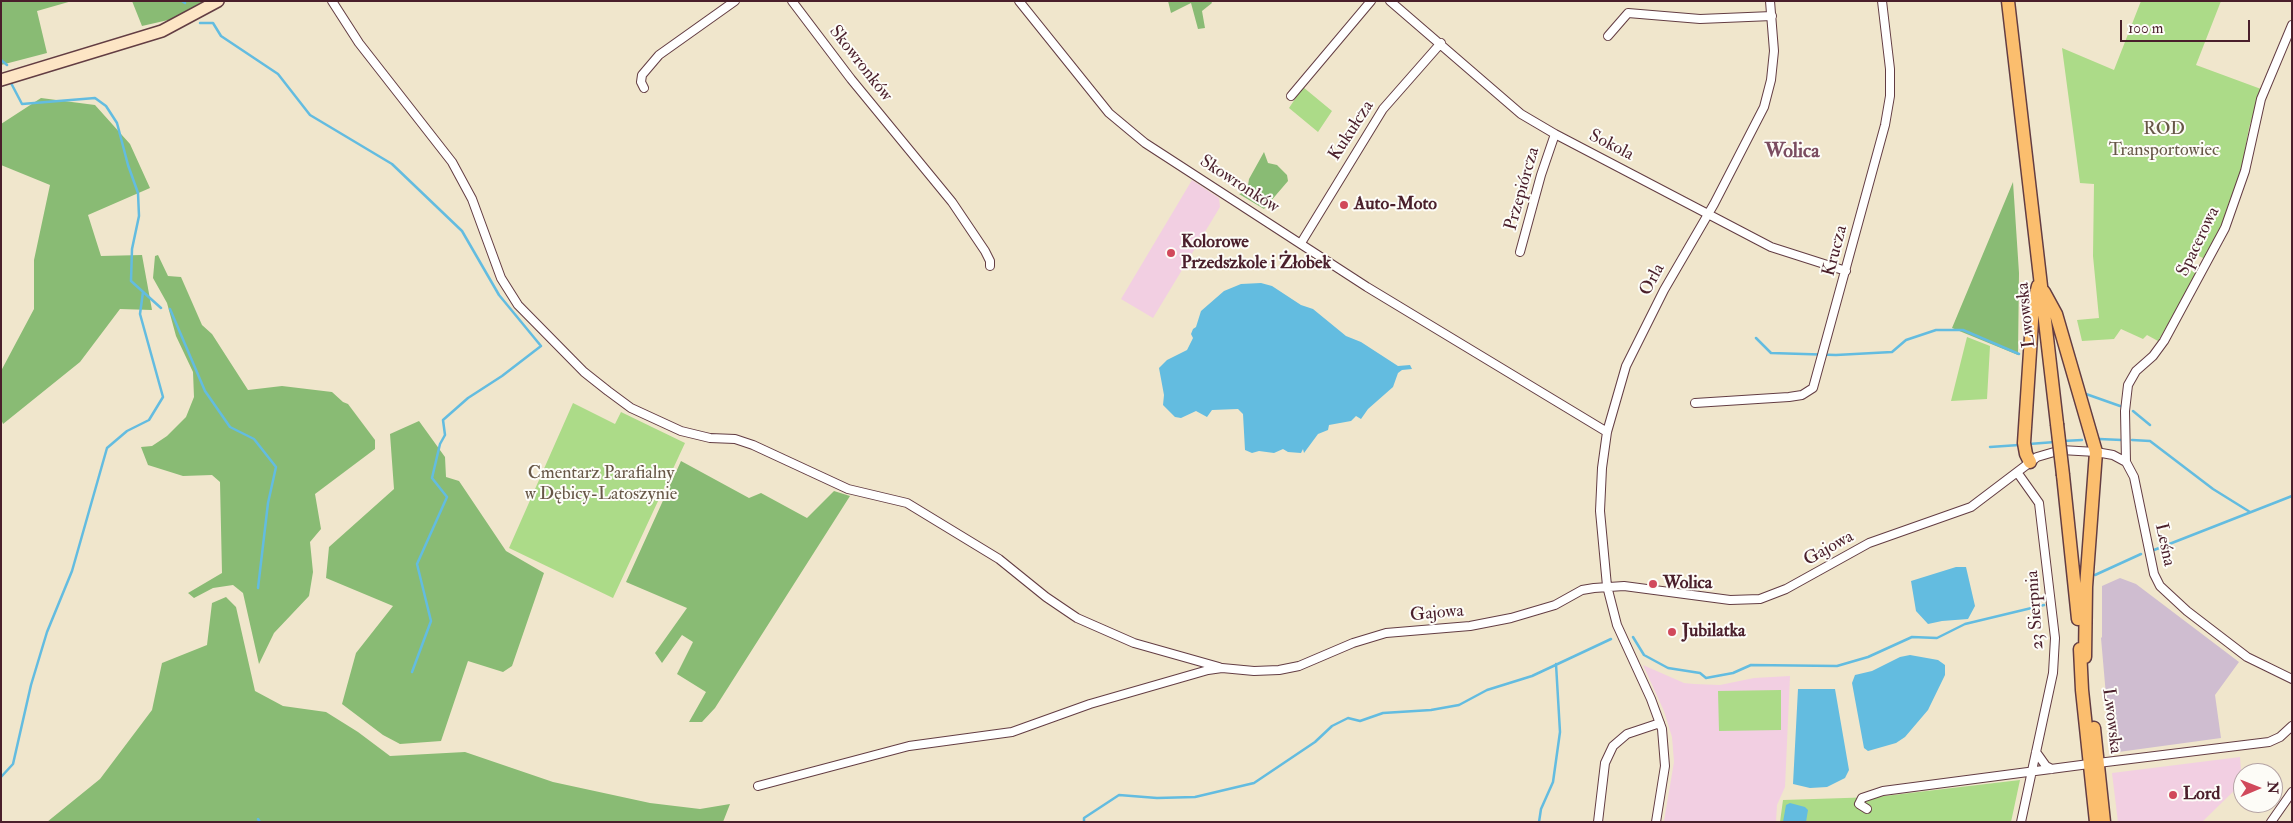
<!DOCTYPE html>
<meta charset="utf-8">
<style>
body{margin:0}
#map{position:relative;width:2293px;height:823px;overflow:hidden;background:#f0e6cc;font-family:"IM FELL Double Pica",serif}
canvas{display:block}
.frame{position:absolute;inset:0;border:2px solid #4a1f2b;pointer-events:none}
.north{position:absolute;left:2233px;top:763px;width:50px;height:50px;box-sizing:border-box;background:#fdfcf7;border:1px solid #b5a4a5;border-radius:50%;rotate:89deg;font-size:14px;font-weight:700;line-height:20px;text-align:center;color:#4a1f2b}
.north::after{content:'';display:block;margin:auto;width:18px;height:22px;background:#d1495b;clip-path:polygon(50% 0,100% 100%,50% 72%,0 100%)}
.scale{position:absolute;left:2120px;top:20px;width:130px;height:22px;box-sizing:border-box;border:2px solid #4a1f2b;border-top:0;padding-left:6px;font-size:15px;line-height:18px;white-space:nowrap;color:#4a1f2b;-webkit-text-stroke:4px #fdfcf7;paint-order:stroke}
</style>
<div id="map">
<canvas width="2293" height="823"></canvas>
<div class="frame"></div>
<div class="north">N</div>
<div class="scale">100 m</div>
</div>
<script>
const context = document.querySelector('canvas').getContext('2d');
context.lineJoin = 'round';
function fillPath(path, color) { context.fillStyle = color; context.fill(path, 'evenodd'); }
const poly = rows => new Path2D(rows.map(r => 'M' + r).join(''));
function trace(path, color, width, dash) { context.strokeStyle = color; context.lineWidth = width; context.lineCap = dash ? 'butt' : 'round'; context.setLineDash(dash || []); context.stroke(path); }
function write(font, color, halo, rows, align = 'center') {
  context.font = font + ' "IM FELL Double Pica",serif'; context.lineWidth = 4; context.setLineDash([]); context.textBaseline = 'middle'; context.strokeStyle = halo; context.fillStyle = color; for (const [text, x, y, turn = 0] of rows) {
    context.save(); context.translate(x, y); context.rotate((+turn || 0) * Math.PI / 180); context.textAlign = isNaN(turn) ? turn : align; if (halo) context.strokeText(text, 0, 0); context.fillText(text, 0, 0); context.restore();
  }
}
fillPath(poly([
 [1192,180,1219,198,1220,207,1153,318,1121,299],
 [1643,665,1684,683,1694,684,1720,685,1754,678,1790,676,1785,787,1777,805,1776,822,1664,821,1674,762,1672,737,1664,711],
 [2240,757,2242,783,2202,822,2118,822,2112,773]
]), '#f2cfe2');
fillPath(poly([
 [2120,578,2136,584,2239,662,2215,695,2221,738,2111,753,2101,638,2102,637,2102,586]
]), '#cfbdd0');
fillPath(poly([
 [2141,1,2221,1,2196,65,2261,89,2249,128,2241,172,2224,223,2205,259,2195,254,2187,268,2197,274,2158,341,2147,335,2143,339,2121,329,2114,339,2082,341,2077,320,2099,318,2093,256,2094,184,2080,183,2062,48,2114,70],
 [1303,87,1332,111,1318,132,1289,108],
 [1967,337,1990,346,1987,399,1951,401],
 [573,403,615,424,621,412,685,443,613,598,509,548],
 [1781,690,1781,730,1719,731,1718,691],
 [2020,780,2011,822,1780,822,1783,800,1876,797]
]), '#acdb88');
fillPath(poly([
 [1,1,72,1,37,11,47,53,1,65],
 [132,1,207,1,177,18,142,26],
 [1168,1,1211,1,1212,3,1202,11,1205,28,1198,29,1191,3,1171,13],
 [41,98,95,105,130,144,150,188,88,215,101,256,142,255,152,310,120,309,80,362,3,424,1,419,1,371,34,309,34,260,50,185,1,165,1,124],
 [1264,152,1268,163,1277,165,1287,175,1288,181,1264,209,1239,194,1247,192,1249,179],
 [2013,182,2019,273,2018,355,1952,328],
 [158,255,168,276,181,277,202,325,212,334,248,390,282,386,332,392,343,402,348,404,375,440,375,449,315,494,321,529,310,542,313,572,309,596,274,633,259,664,243,593,233,585,213,588,194,598,188,593,222,573,220,482,212,475,183,476,148,465,141,447,152,446,167,436,186,417,194,397,193,372,176,336,167,303,153,278,155,256],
 [419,421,445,457,446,477,459,481,506,551,544,573,512,666,503,672,468,661,441,741,400,744,383,735,342,704,356,653,393,606,326,578,329,547,394,489,390,434],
 [681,461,749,498,761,493,807,518,834,491,850,496,715,708,702,722,689,722,706,692,677,674,693,642,682,635,662,663,655,653,687,608,626,582],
 [226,597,236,607,255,691,283,706,326,712,358,732,390,756,465,752,553,782,650,803,700,809,730,804,723,822,47,822,100,779,152,710,162,663,207,645,212,603]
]), '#89bb74');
fillPath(poly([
 [1261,283,1272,286,1301,305,1313,309,1346,336,1361,342,1398,366,1410,365,1412,369,1402,370,1398,373,1393,387,1368,409,1361,419,1356,416,1351,421,1329,425,1328,430,1318,434,1304,453,1303,449,1301,453,1288,452,1283,449,1274,453,1259,451,1252,453,1245,450,1243,414,1238,409,1212,410,1207,417,1196,411,1181,418,1175,417,1163,405,1164,395,1159,368,1167,360,1187,350,1193,338,1191,334,1193,329,1196,327,1201,311,1224,291,1241,284],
 [1956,567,1966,567,1975,606,1968,619,1942,621,1928,624,1916,611,1911,581],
 [1910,655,1938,660,1945,665,1945,675,1928,710,1905,737,1896,743,1868,751,1864,748,1852,683,1855,675,1872,671,1900,657],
 [1798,689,1835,689,1849,770,1845,778,1827,787,1810,788,1793,784],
 [1790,803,1805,807,1808,810,1806,822,1783,822,1786,805]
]), '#63bce0');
trace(poly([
 [182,1,185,3],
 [200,23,213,23,221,36,278,74,310,115,392,164,462,231,499,295,541,346,502,376,468,398,443,420,445,435,440,444,432,478,447,497,417,564,431,621,412,672],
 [1,60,7,65],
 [11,83,22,104,95,98,106,106,117,123,128,165,138,193,139,216,132,249,131,281,161,308],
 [170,309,205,391,230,427,254,439,276,467,268,503,258,588],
 [1756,338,1771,353,1836,355,1892,352,1906,340,1936,330,1963,330,2019,354],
 [2086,394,2120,406],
 [2133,411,2150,425],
 [2099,439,2122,440],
 [2132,440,2150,441,2213,489,2250,512],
 [2063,441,2082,440],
 [2029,444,2055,442],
 [1990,447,2019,445],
 [2154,550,2292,496],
 [2095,575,2141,554],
 [1633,637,1644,655,1668,668,1700,673,1706,678,1733,673,1751,665,1837,666,1868,657,1912,637,1937,638,1965,624,2044,605],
 [1,777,13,764,31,685,47,632,72,571,107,448,127,431,149,420,163,397,140,314,143,292],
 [258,819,260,822],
 [1084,822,1084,818,1119,795,1157,798,1195,797,1254,783,1315,742,1332,726,1348,718,1360,721,1383,713,1431,710,1459,705,1487,690,1532,676,1611,639],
 [1539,822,1541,809,1553,782,1560,732,1556,664]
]), '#63bce0', 2.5);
const street = poly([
 [332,1,359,43,452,162,472,199,501,278,518,305,584,372,608,391,631,408,681,431,710,438,735,439,753,445,848,489,907,503,999,559,1046,597,1077,618,1134,643,1219,667],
 [792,1,851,79,952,202,985,251,990,261,990,266],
 [1019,1,1109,113,1145,143,1367,287,1607,432],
 [1390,1,1521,114,1555,134,1771,247,1846,271],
 [1608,36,1628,13,1700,19,1772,16],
 [644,88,641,82,642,75,659,55,735,1],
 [1291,96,1371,1],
 [1301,243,1383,109,1441,43],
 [1520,252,1541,175,1555,134],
 [1695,403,1789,397,1802,395,1813,388,1885,125,1890,96,1890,69,1882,1],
 [2126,462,2125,411,2128,385,2136,371,2153,356,2164,341,2225,228,2245,171,2261,99,2292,25],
 [2017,472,2039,503,2055,638,2053,673,2021,822],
 [2036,752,2046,766,2052,769],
 [2098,763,2269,742,2280,737,2292,726],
 [758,786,909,746,1012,732,1090,704,1208,670,1222,668,1254,671,1279,670,1299,666,1353,643,1386,633,1470,626,1511,618,1555,605,1582,590,1594,588,1624,586,1730,600,1760,599,1786,589,1869,543,1971,507,2037,457,2061,450,2096,452,2113,455,2126,462,2134,477,2154,574,2160,586,2187,611,2247,657,2292,679],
 [1867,809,1859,804,1862,798,1883,791,2089,764],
 [1598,822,1605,763,1613,746,1627,734,1660,723],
 [1656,822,1665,766,1662,729,1651,699,1617,625,1607,586,1600,511,1602,468,1607,432,1626,366,1664,290,1714,204,1764,107,1771,80,1774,51,1770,1],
 [2271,822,2292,792]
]);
const secondary = poly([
 [1,80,162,31,218,1]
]);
const primary = poly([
 [2008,1,2057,424],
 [2044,292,2056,314,2096,452,2086,587,2085,657],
 [2030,462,2026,454,2024,443,2033,306,2038,286],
 [2063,475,2078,619],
 [2080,649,2082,690,2096,822],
 [2094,728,2104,822]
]);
trace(street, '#633d43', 10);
trace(secondary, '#633d43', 14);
trace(primary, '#633d43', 15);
trace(street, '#fff', 8);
trace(secondary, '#fde5c5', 11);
trace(primary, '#fbbe6e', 12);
const primaryBridge = poly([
 [2057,424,2063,475]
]);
trace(primaryBridge, '#633d43', 15, []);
trace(primaryBridge, '#fbbe6e', 12);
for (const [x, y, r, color] of [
 [1344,205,5,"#d1495b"],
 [1171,253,5,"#d1495b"],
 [1653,584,5,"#d1495b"],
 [1672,632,5,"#d1495b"],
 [2173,795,5,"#d1495b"]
]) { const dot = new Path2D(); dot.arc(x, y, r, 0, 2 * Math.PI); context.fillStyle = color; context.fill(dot); trace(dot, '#fdfcf7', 2); }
write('18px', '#4a1f2b', '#fdfcf7', [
 ["Skowronków",860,64,52],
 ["Kukułcza",1352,131,-57],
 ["Sokola",1611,146,27],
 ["Skowronków",1239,185,33],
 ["Przepiórcza",1523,189,-74],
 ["Spacerowa",2199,242,-64],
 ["Krucza",1836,251,-75],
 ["Orla",1653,280,-62],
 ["Lwowska",2027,315,-96],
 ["Leśna",2164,545,78],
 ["Gajowa",1829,549,-29],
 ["23 Sierpnia",2036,610,-94],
 ["Gajowa",1437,614,-5],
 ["Lwowska",2111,721,83]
]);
write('18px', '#675747', '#fdfcf7', [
 ["ROD",2164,130],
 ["Transportowiec",2164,151],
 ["Cmentarz Parafialny",601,474],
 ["w Dębicy-Latoszynie",601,495]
]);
write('bold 18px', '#4a1f2b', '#fdfcf7', [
 ["Auto-Moto",1354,205],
 ["Kolorowe",1181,243],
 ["Przedszkole i Żłobek",1181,264],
 ["Wolica",1663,584],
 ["Jubilatka",1682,632],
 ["Lord",2183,795]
], 'left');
write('bold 20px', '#7a4c60', '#fdfcf7', [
 ["Wolica",1792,153]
]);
</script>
